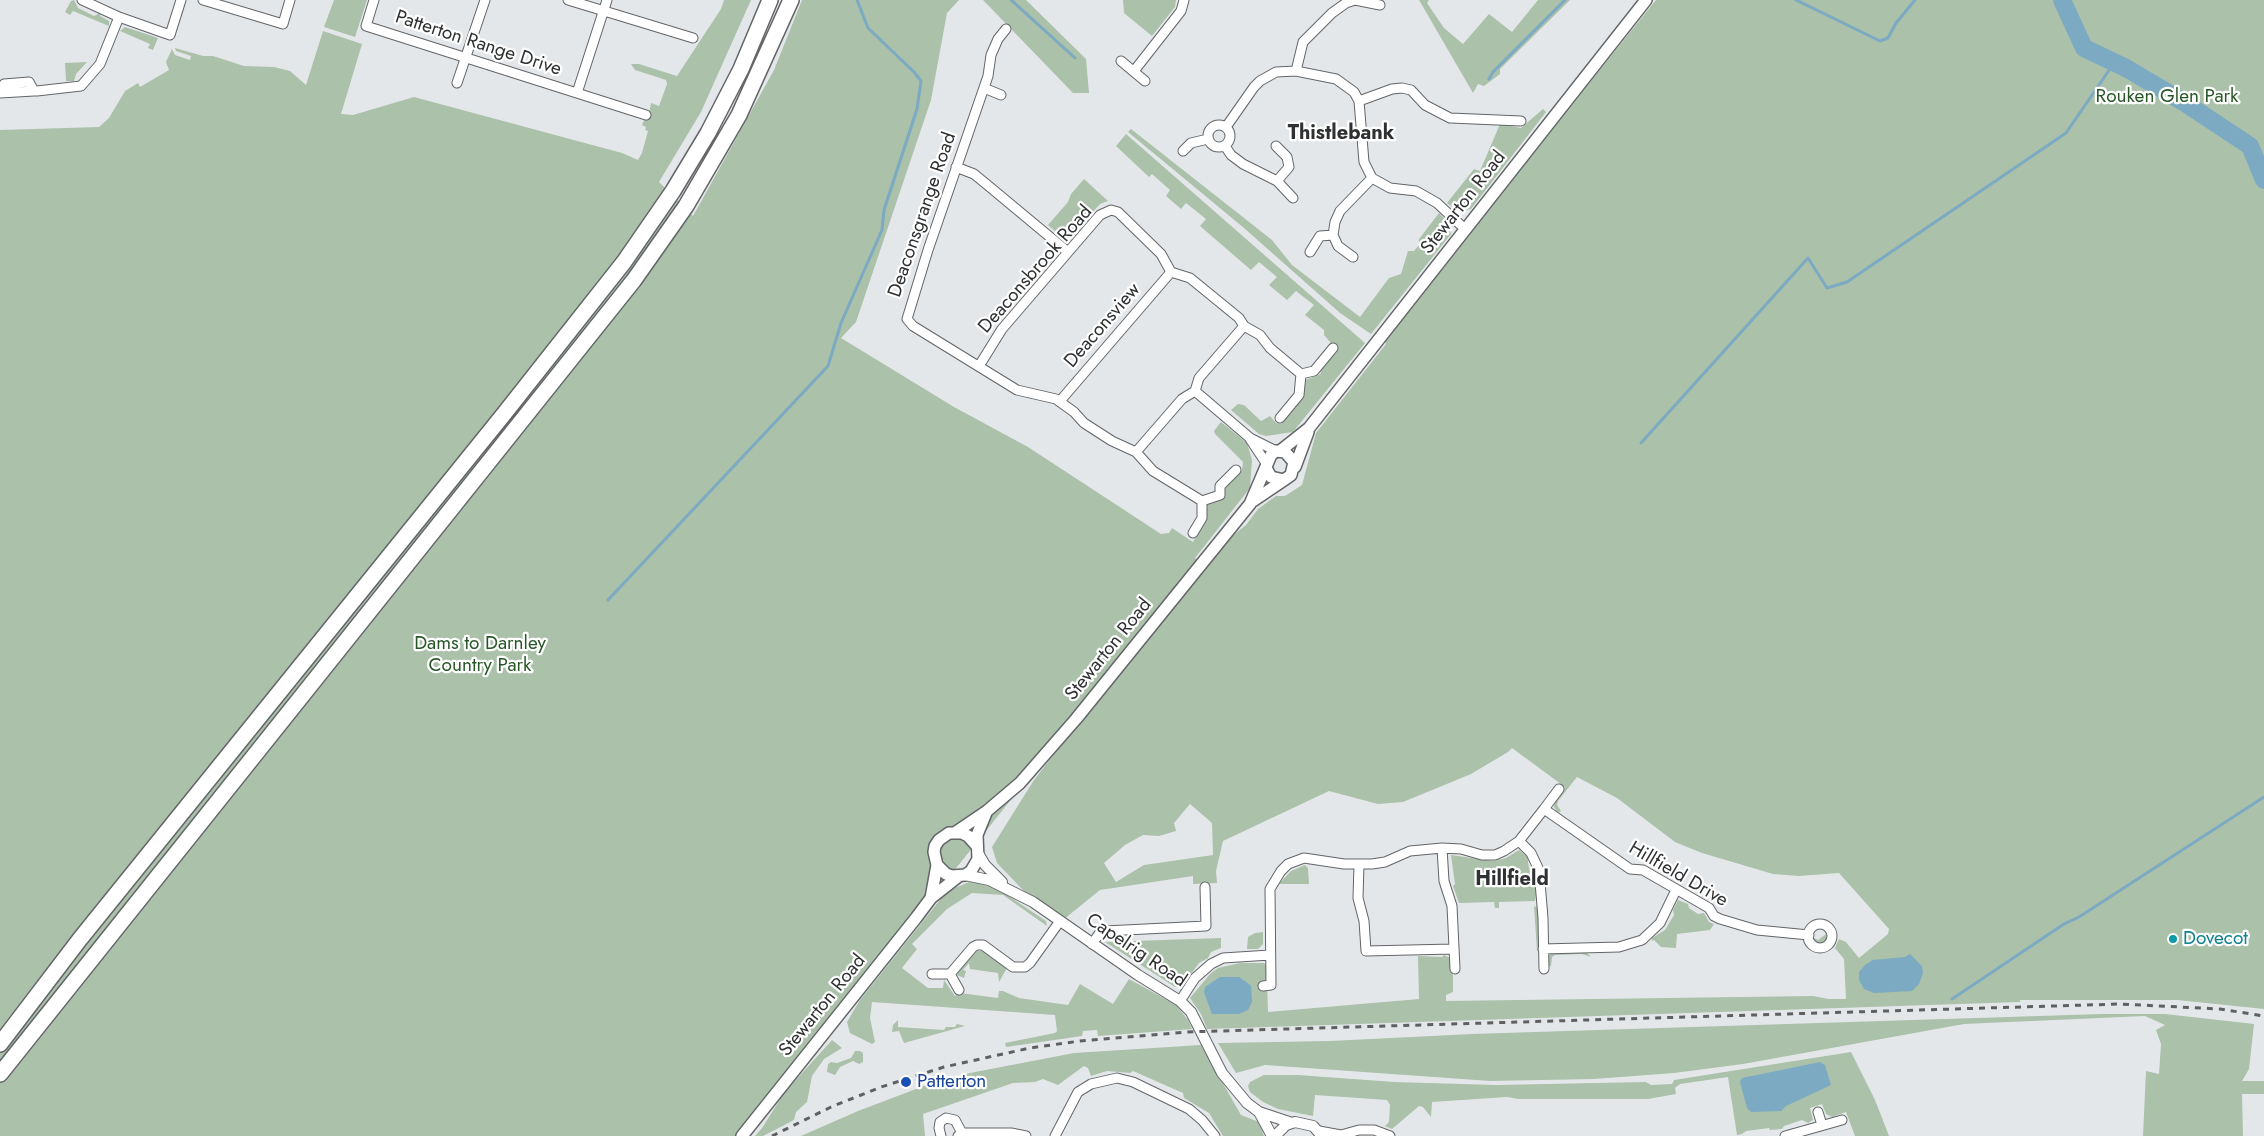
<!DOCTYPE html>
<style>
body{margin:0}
canvas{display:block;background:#e4e7ea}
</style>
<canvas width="2264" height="1136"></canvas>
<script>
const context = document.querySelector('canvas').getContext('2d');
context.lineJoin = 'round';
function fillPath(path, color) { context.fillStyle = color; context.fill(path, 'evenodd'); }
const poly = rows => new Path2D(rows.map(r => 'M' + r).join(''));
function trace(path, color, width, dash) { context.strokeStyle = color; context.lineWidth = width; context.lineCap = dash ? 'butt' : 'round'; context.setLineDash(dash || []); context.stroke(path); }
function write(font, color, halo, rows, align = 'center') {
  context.font = font + ' Jost,sans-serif'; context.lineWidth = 4.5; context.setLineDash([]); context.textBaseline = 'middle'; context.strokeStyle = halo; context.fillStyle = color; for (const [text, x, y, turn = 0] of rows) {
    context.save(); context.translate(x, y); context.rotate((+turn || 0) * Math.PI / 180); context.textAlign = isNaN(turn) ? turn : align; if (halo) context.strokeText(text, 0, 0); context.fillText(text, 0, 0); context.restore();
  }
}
fillPath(poly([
 [74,0,78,8,94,16,100,13,100,16,109,21,109,26,73,11,70,15,65,12,71,1],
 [334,0,367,0,355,37,324,27],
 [724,0,751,0,701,112,659,182,693,216,774,70,802,0,959,0,947,13,931,100,856,322,841,338,954,407,1028,447,1161,534,1169,533,1172,528,1193,542,1205,519,1207,504,1242,470,1243,462,1215,434,1214,431,1221,422,1247,443,1252,460,1250,488,1195,558,1201,563,741,1136,0,1136,0,130,99,127,109,118,125,91,138,83,140,87,169,70,166,62,172,49,175,55,190,60,191,56,176,51,175,48,203,56,213,56,244,66,274,67,290,71,306,85,323,31,362,44,341,114,353,115,414,97,622,153,638,160,642,153,648,131,645,130,646,127,642,125,644,120,648,119,651,103,659,106,667,84,666,80,635,70,631,64,639,64,677,76,721,9],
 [983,0,1026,0,1086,59,1089,93,1073,93],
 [1123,0,1176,0,1175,7,1152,36,1124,13],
 [1419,0,1429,0,1427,3,1444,28,1463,44,1489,14,1512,32,1538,0,1570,0,1500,69,1500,74,1484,86,1478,84,1473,93],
 [1656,0,2264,0,2264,1009,2177,1000,2020,1000,2020,1002,1207,1029,1201,1014,1190,998,1210,974,1218,968,1240,963,1264,963,1268,967,1267,981,1268,1012,1419,999,1418,956,1442,957,1444,955,1450,958,1450,971,1453,974,1453,992,1446,995,1446,1001,1813,996,1829,999,1846,999,1844,959,1835,948,1839,939,1846,942,1859,958,1888,934,1889,929,1839,873,1799,876,1773,874,1702,853,1675,842,1617,798,1577,777,1558,801,1557,805,1561,811,1558,813,1554,807,1555,800,1565,787,1512,748,1508,752,1471,774,1403,802,1378,804,1329,791,1223,841,1216,871,1217,883,1193,884,1193,876,1100,890,1063,920,1024,891,997,863,992,847,1034,780,1084,716,1231,537,1246,525,1258,509,1276,496,1285,496,1302,485,1316,433,1386,344,1384,339],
 [1190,804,1212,823,1213,855,1144,865,1116,882,1104,863,1125,845,1143,835,1159,836,1176,831,1174,823],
 [125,27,158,38,153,50,148,48,150,44,120,31],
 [87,62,76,74,74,81,66,81,65,63],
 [1543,109,1546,112,1471,209,1458,211,1447,203,1474,169,1480,171,1500,124,1521,128],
 [1131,129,1272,240,1292,265,1360,317,1389,278,1401,274,1408,251,1414,251,1419,245,1419,239,1439,213,1448,222,1451,234,1371,334,1340,313,1244,228,1128,132],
 [1126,134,1365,343,1293,432,1266,436,1259,434,1231,410,1238,404,1244,405,1261,421,1270,416,1276,423,1281,424,1302,399,1305,380,1319,375,1321,373,1321,366,1331,354,1336,354,1337,350,1324,335,1324,330,1305,315,1314,305,1296,291,1287,300,1269,285,1277,277,1259,262,1251,270,1200,226,1206,219,1186,203,1181,209,1166,196,1170,190,1152,174,1149,177,1116,146],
 [1084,179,1108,201,1100,204,1068,239,1064,239,1048,225,1068,202,1071,194],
 [1519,850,1526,856,1529,856,1528,863,1532,881,1537,886,1535,901,1499,902,1499,908,1495,908,1494,902,1459,903,1453,886,1455,884,1451,855,1493,861,1506,858],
 [1305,865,1308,868,1309,884,1279,884,1291,871],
 [969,882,981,883,1007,895,1046,921,1047,926,1003,895,972,893,947,909,912,944,917,949,902,968,928,988,943,988,944,980,955,996,960,993,998,998,999,991,1003,991,1019,998,1068,1005,1080,984,1113,1004,1129,979,1176,1005,1188,1020,1192,1029,1098,1036,1097,1030,1083,1031,1082,1036,1006,1047,1005,1043,1055,1033,1057,1031,1055,1015,872,1002,870,1018,875,1042,872,1044,850,1033,847,1022,860,1000,943,896,955,888],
 [1678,900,1688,904,1689,908,1698,914,1704,913,1709,922,1714,924,1710,930,1677,934,1676,948,1661,947,1654,940,1652,941,1652,938,1665,930,1674,915,1673,910],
 [1534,906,1538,908,1538,916,1540,919,1538,924,1539,950,1537,951],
 [1823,928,1828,931,1829,937,1825,944,1822,945,1813,940,1812,937,1818,940,1826,934],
 [1255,933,1263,932,1263,944,1258,949,1247,949,1248,937],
 [1221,938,1221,948,1211,952,1208,958,1199,963,1182,986,1175,987,1105,942],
 [979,951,983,951,1007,968,999,982,998,973,970,969,969,963,963,970,966,971,964,978,957,975,958,972,974,952],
 [1585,951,1591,957,1582,954,1555,955,1552,957,1551,966,1548,966,1549,955,1553,953],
 [2102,1014,2165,1014,2254,1024,2249,1069,2242,1081,2264,1081,2264,1094,2242,1094,2243,1136,2143,1136,2146,1071,2159,1074,2161,1044,2156,1030,2165,1025,2145,1016,1964,1024,1743,1064,1674,1073,1594,1079,1490,1081,1265,1065,1236,1073,1218,1043,1330,1041,1472,1034],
 [898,1020,898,1027,944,1030,946,1027,955,1027,957,1024,965,1026,904,1043,899,1031,892,1032,893,1025],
 [832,1040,842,1048,824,1059,812,1076,807,1102,796,1112,794,1120,763,1136,755,1136,762,1128,784,1093],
 [1201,1045,1241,1115,1259,1122,1264,1136,1223,1136,1209,1113,1184,1098,1183,1093,1133,1071,1130,1073,1107,1071,1091,1076,1088,1068,1084,1066,1058,1085,1043,1079,1035,1082,1013,1083,923,1114,925,1136,801,1136,858,1111,924,1086,970,1073,1074,1053],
 [855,1051,860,1051,863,1053,863,1062,859,1064,853,1061,840,1067,835,1075,827,1072,828,1064,831,1062,837,1063,851,1058],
 [1851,1052,1875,1100,1889,1136,1855,1136,1846,1112,1832,1117,1826,1114,1822,1104,1810,1108,1813,1120,1808,1123,1802,1120,1784,1126,1782,1129,1770,1130,1769,1128,1746,1131,1742,1134,1737,1135,1728,1077,1680,1084,1675,1088,1676,1094,1648,1099,1518,1099,1507,1097,1432,1102,1431,1117,1423,1107,1419,1106,1392,1129,1385,1126,1389,1122,1390,1105,1387,1100,1315,1095,1313,1116,1278,1109,1263,1102,1250,1092,1248,1086,1250,1082,1264,1075,1298,1075,1394,1082,1496,1085,1646,1082,1651,1085,1672,1084,1674,1080]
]), '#abc1aa');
fillPath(poly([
 [1910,954,1922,966,1923,973,1919,984,1912,991,1874,993,1864,989,1859,980,1859,972,1865,965,1873,960,1905,957],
 [1220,977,1239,977,1249,984,1251,986,1252,1002,1248,1010,1239,1014,1212,1014,1204,992,1205,987],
 [1820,1062,1825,1065,1831,1085,1786,1106,1781,1111,1751,1112,1747,1108,1740,1082,1742,1078]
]), '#7baac2');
trace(poly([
 [1011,0,1075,58],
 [1796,0,1880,41,1888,38,1896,23,1915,0],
 [1489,79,1493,72,1565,0],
 [1641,443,1808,258,1827,288,1847,282,2066,133,2114,63],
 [608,600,828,366,841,323,882,230,884,210,917,109,921,81,914,72,868,28,857,0],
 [1952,999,2064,924,2079,917,2264,797]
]), '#7baac2', 3);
trace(poly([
 [2062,0,2084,48,2126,68,2185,103,2250,146,2264,180]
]), '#7baac2', 18);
const minor = poly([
 [82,0,119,17,170,35,181,0],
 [203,0,283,24,290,0],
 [374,0,366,26,646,115],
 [568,0,693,38],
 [1006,29,998,39,991,55,988,76,928,250,907,319,913,326,1017,390,1056,399,1074,412,1084,423,1112,441,1136,452,1153,471,1202,501,1220,495,1220,486,1236,470],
 [1121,61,1145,81],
 [1134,71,1181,11,1184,0],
 [1296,71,1303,42,1332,13,1346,3,1355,0,1380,5],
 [457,83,485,0],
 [984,88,1001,95],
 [34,91,29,82,4,84,0,93,34,91,37,91,81,86,100,64,119,17],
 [577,93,607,0],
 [1359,101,1392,89,1402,88,1411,90,1425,105,1450,118,1521,121],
 '1208 136a11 11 0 1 1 22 0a11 11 0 1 1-22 0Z',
 [1226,127,1254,87,1260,81,1276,72,1296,71,1336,79,1354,92,1359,101,1364,162,1372,178,1390,188,1416,191,1437,203,1466,230],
 [1225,146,1231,155,1243,164,1277,181,1293,198],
 [1276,146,1287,157,1289,167,1277,181],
 [1183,151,1191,143,1208,139],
 [956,167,974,174,985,183,1068,252],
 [1310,252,1320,236,1333,235],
 [1353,257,1338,246,1333,235,1335,222,1340,211,1372,178],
 [979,366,1002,329,1100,215,1111,210,1118,212,1161,254,1171,272,1190,278,1239,318,1244,326,1260,335,1270,348,1301,374,1314,371,1333,348],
 [1195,391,1250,438,1276,451],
 [1060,401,1171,272],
 [1280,418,1299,395,1301,374],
 [1250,439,1266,463],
 [1136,452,1182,399,1195,391,1199,378,1244,326],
 [1193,533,1202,518,1202,501],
 [1544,809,1559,789],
 [1519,841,1531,853,1539,870,1543,918,1544,969],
 [1442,848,1444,881,1452,906,1455,969],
 [1359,865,1358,898,1364,921,1366,951,1453,949],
 '1808 936a12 12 0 1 1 24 0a12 12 0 1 1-24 0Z',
 [1092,944,1099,934,1105,931,1206,926,1205,887],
 [1543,949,1619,947,1642,940,1660,923,1676,890],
 [932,974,950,974,973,947,977,945,983,945,1013,967,1025,967,1030,963,1060,921],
 [950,974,959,990],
 [1263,986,1271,985,1270,889,1281,871,1288,864,1304,858,1344,864,1372,864,1385,862,1410,851,1442,848,1461,849,1482,855,1495,855,1504,851,1519,841,1544,809,1630,869,1643,870,1709,908,1714,916,1720,919,1757,930,1809,935],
 [1180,1001,1195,978,1211,964,1223,958,1270,955],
 [1818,1112,1822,1125],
 [1319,1131,1341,1135,1359,1130,1374,1130,1390,1136],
 [941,1136,939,1128,940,1122,946,1118,955,1120,962,1133],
 [958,1136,962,1133,1011,1133,1026,1136],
 [1055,1136,1078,1092,1091,1084,1117,1078,1133,1082,1189,1109,1202,1120,1215,1136],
 [1785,1136,1842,1120]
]);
const tertiary = poly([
 [978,853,985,865,1002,882],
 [965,875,989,880,1033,902,1138,975,1180,1001,1191,1012,1222,1073,1247,1103,1259,1112,1292,1123],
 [1259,1112,1272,1136],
 [1275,1136,1286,1125,1295,1122,1313,1126,1322,1136]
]);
const secondary = poly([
 [1280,451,1309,428,1646,0],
 [1295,467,1308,432],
 [1253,501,1284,480],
 [956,832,987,811,1020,783,1076,719,1250,504,1271,455,1276,451,1285,452,1294,462,1291,475,1284,480,1271,477,1266,468],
 [977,846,968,836,962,833,949,833,939,840,935,846,934,852,937,865,946,874,952,876,965,875,971,871,978,859,977,835,986,813],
 [931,898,937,865],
 [742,1136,916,918,931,898,959,876]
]);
const motorway = poly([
 [0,1044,80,939,504,414,624,262,673,191,708,133,741,69,770,0],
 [0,1074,634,280,686,206,739,115,791,0]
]);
trace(minor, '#636568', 11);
trace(tertiary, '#636568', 12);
trace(secondary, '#636568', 14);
trace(motorway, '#636568', 18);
trace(minor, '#fff', 9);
trace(tertiary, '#fff', 10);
trace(secondary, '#fff', 11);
trace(motorway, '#fff', 15);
trace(poly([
 [772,1136,831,1107,881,1087,944,1067,1030,1048,1080,1041,1186,1032,2120,1004,2220,1009,2264,1016]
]), '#5e6061', 3, [6, 6]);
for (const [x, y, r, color] of [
 [2173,939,5,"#0f9aa8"],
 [906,1082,6,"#1a4fb4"]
]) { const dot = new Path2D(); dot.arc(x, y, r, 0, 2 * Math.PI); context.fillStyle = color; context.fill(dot); trace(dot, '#fff', 2); }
write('19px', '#2f3031', '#fff', [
 ["Patterton Range Drive",478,44,18],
 ["Stewarton Road",1464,203,-52],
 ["Deaconsgrange Road",923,215,-71],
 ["Deaconsbrook Road",1036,270,-49],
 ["Deaconsview",1103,326,-49],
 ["Stewarton Road",1109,650,-51],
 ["Hillfield Drive",1678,875,30],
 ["Capelrig Road",1136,951,34],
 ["Stewarton Road",823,1006,-51]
]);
write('19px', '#285727', '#fff', [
 ["Rouken Glen Park",2167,97],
 ["Dams to Darnley",480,644],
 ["Country Park",480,666]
]);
write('19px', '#0d838f', '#fff', [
 ["Dovecot",2183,939]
], 'left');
write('19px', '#164399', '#fff', [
 ["Patterton",917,1082]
], 'left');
write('bold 20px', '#2f3031', '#fff', [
 ["Thistlebank",1341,134],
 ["Hillfield",1512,880]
]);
</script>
